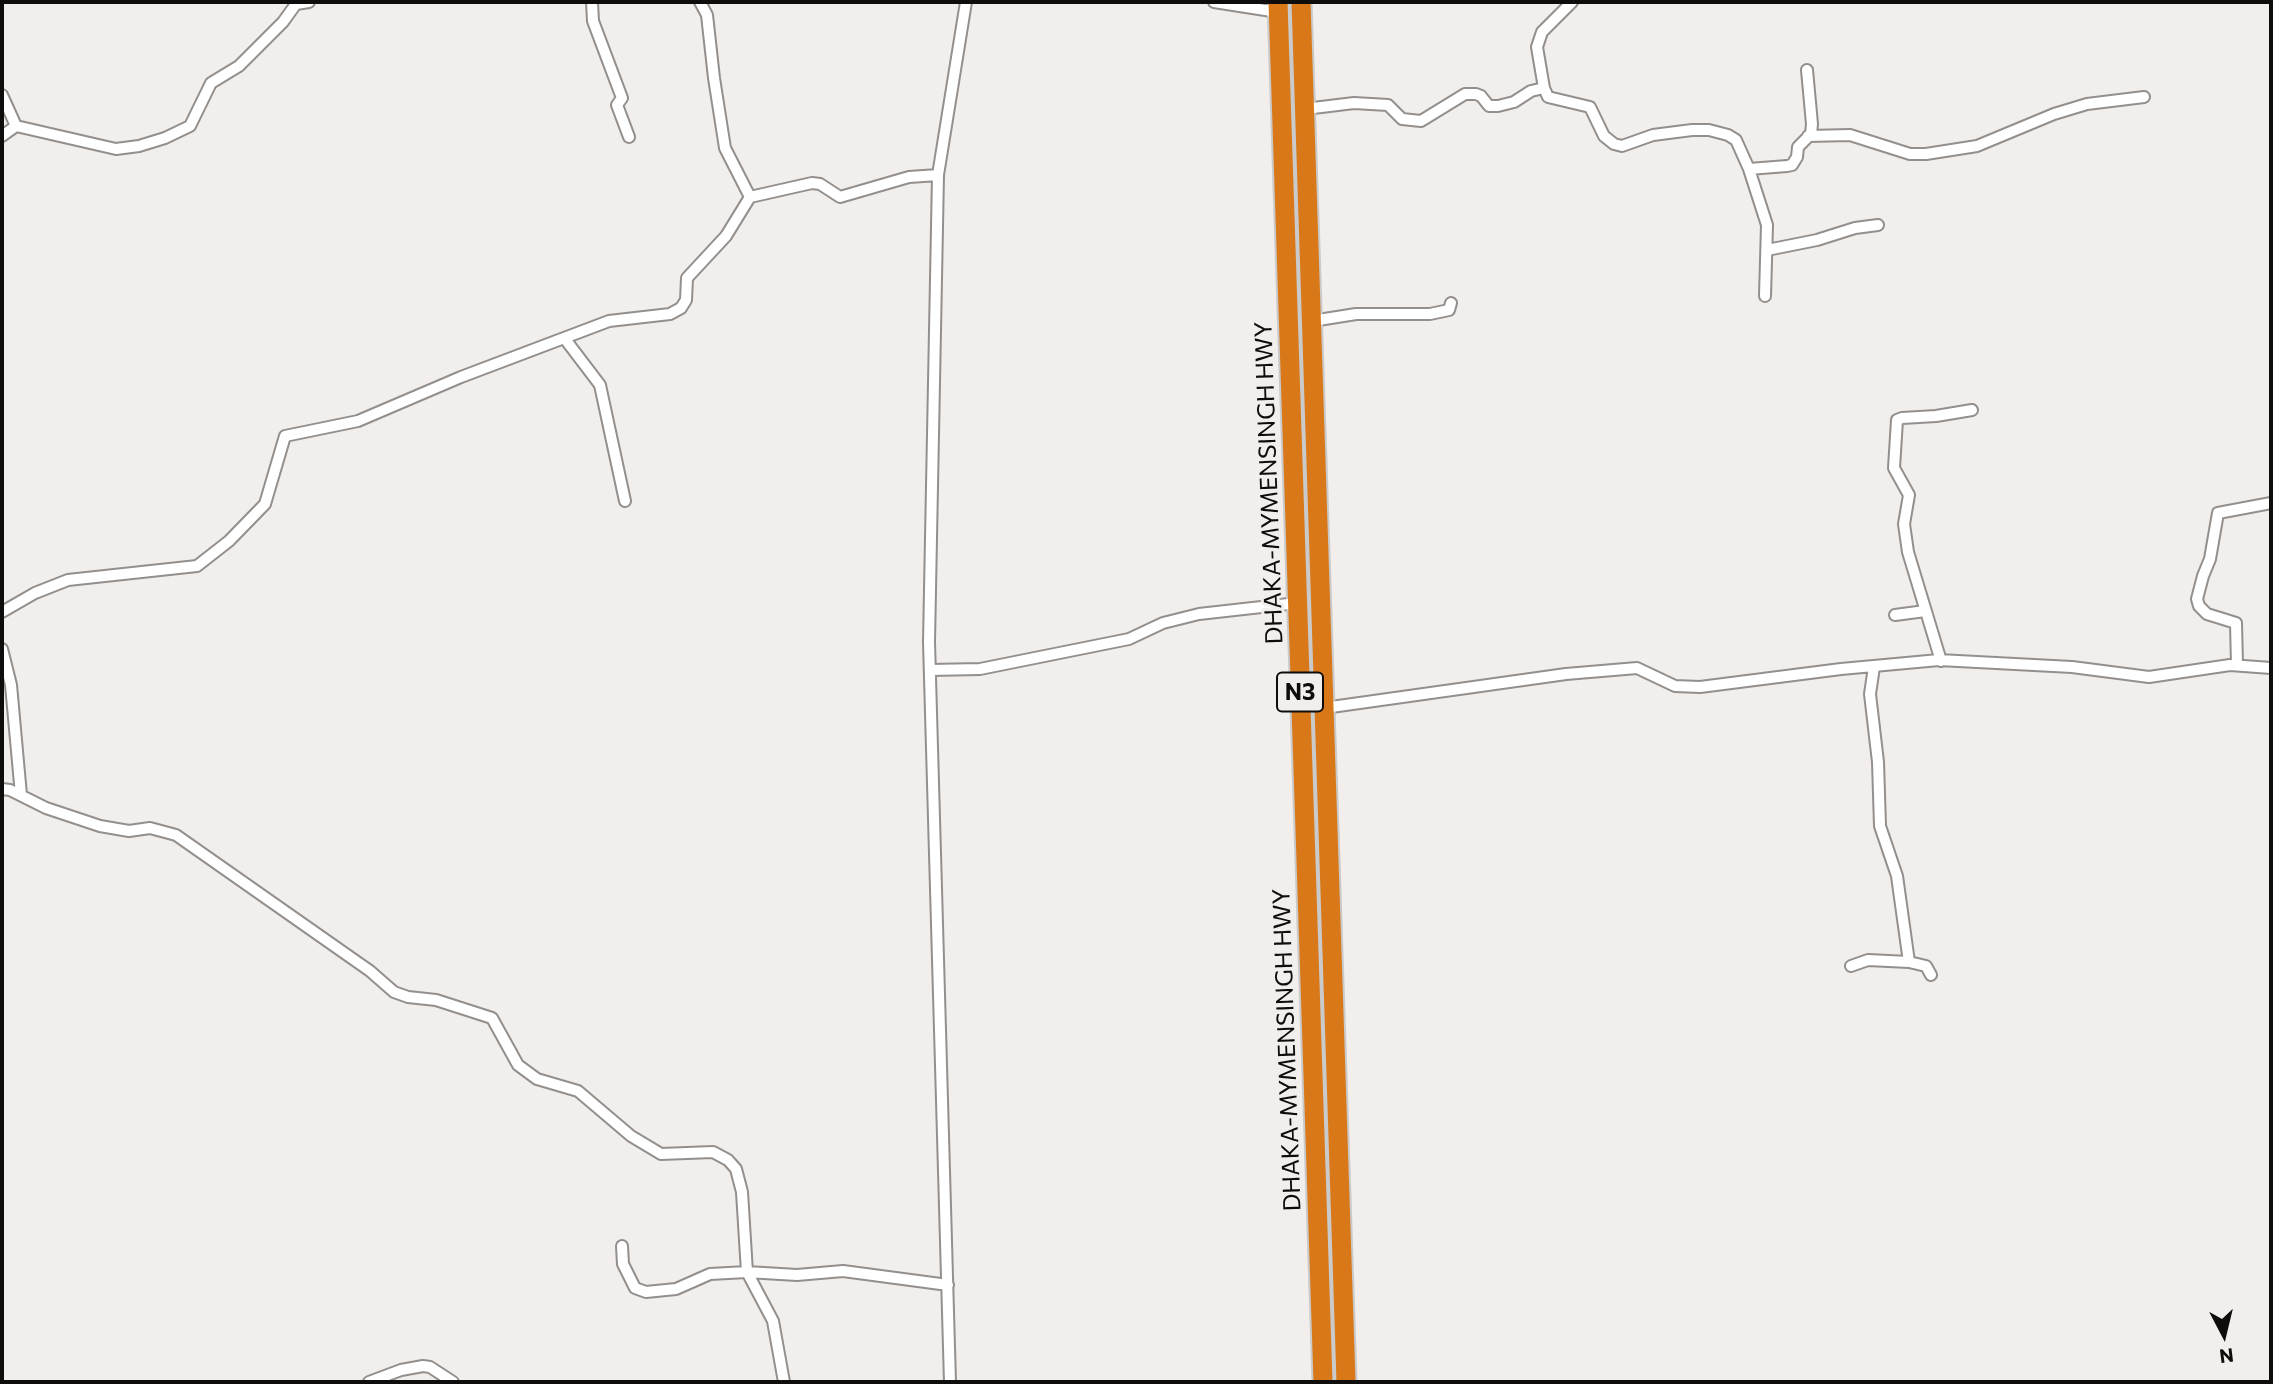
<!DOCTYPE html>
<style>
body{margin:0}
#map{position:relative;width:2273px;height:1384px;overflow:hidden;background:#f2eeec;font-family:Commissioner,sans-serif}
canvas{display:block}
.frame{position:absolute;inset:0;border:4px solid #0e0d0c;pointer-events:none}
.north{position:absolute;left:2189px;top:1300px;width:70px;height:70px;-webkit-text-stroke:5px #f2eeec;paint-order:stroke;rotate:173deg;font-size:19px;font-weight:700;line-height:28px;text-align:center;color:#0e0d0c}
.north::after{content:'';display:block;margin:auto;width:24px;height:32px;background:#0e0d0c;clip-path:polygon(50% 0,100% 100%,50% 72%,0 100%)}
</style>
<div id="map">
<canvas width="2273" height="1384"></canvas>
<div class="frame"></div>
<div class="north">N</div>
</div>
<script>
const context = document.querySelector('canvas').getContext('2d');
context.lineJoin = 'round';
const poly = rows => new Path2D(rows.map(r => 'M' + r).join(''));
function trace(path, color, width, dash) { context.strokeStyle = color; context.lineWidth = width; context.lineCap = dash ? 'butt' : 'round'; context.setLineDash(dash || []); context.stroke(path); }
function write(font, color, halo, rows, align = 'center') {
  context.font = font + ' Commissioner,sans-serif'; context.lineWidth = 6; context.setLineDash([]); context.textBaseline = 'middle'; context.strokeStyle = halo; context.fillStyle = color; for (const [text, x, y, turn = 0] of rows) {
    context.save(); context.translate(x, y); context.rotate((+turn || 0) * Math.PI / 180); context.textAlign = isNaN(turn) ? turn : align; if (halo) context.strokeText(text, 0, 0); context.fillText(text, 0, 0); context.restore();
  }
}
const street = poly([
 [592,2,593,21,622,98,617,105,629,137],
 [1214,2,1278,12],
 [1544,88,1537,47,1542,32,1572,2],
 [2,95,16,126],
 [1305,109,1354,103,1388,105,1402,119,1421,121,1465,94,1476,94,1481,96,1489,106,1498,106,1514,102,1531,91,1544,88,1548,97,1590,107,1604,136,1614,144,1622,146,1653,135,1692,130,1709,130,1728,135,1736,140,1749,169,1767,225,1765,296],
 [2,136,16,126,116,149,139,146,165,138,190,126,211,83,239,66,283,22,296,4,309,2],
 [1808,136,1850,135,1910,154,1926,154,1977,146,2054,114,2087,104,2144,97],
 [1749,169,1787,166,1792,165,1797,157,1798,147,1811,134,1812,124,1807,70],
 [750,197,812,183,820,184,840,197,909,177,938,175],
 [1767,250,1817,240,1855,228,1878,225],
 [1312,321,1356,314,1430,314,1449,310,1451,303],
 [565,339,600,385,625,501],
 [2,612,35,593,68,580,197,566,229,541,265,504,285,436,358,421,461,377,609,321,670,314,681,308,686,300,687,278,726,236,750,197,725,148,714,78,707,15,700,2],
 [1895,615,1925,611],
 [2,649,11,685,21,795],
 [1941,661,1908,552,1904,524,1909,495,1894,468,1897,420,1902,418,1936,416,1972,410],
 [2237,665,2236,623,2207,614,2199,606,2197,599,2203,576,2210,559,2218,513,2271,503],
 [1874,667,1870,694,1878,762,1880,826,1897,876,1909,962,1926,966,1931,975],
 [930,670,980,669,1129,639,1163,623,1199,614,1297,603],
 [1324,708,1566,674,1637,668,1675,686,1700,687,1841,669,1939,660,2072,667,2149,677,2230,665,2271,668],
 [2,789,10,790,46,808,100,826,129,831,150,828,176,835,370,971,394,992,408,997,436,1000,492,1018,518,1065,537,1079,578,1091,631,1136,661,1154,713,1152,728,1160,736,1169,742,1192,747,1272,773,1321,784,1382],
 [1851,966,1868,960,1909,962],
 [622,1246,623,1264,635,1288,646,1292,676,1289,710,1274,747,1272,797,1275,843,1271,948,1285],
 [369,1382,401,1370,423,1366,430,1367,453,1382],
 [950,1382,929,642,938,175,966,2]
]);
const highway = poly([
 [1278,2,1323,1382],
 [1301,2,1346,1382]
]);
trace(street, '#938f8d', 14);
trace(highway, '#cacaca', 23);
trace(street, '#fff', 10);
trace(highway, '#d87818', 19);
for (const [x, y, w] of [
 [1300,692,46]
]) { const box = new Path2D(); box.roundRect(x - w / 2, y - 19.5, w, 39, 5); context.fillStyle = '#f2eeec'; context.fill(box); trace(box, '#0e0d0c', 2); }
write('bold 23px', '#0e0d0c', null, [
 ["N3",1300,692]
]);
write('24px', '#0e0d0c', '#f2eeec', [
 ["DHAKA-MYMENSINGH HWY",1269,483,-92],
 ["DHAKA-MYMENSINGH HWY",1287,1050,-92]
]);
</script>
